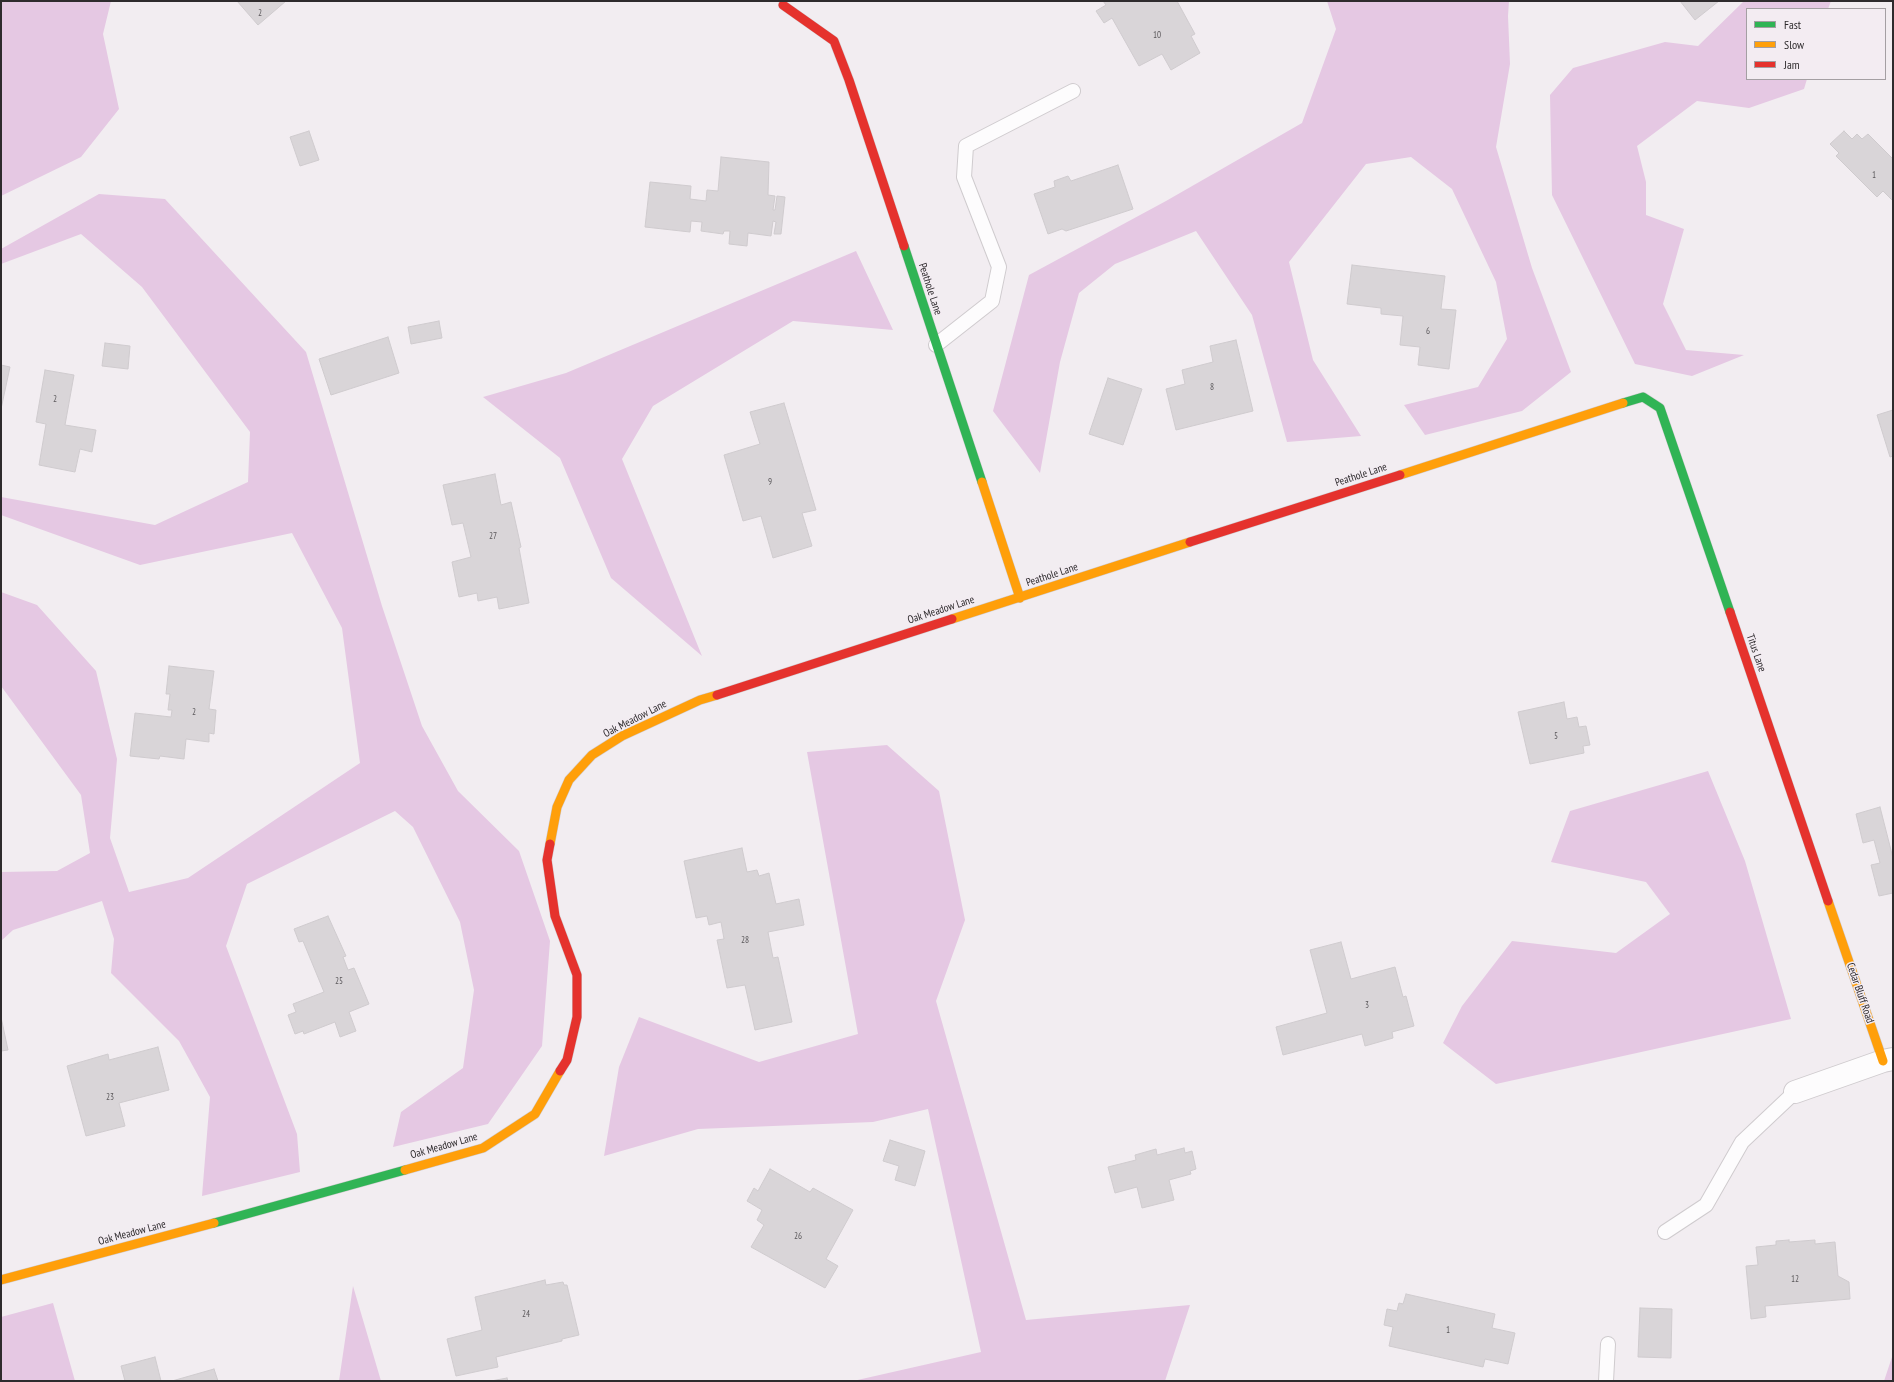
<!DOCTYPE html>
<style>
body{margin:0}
#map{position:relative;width:1894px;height:1382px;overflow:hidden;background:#f2edf1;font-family:"PT Sans Narrow",sans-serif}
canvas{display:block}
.frame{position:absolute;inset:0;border:2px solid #2e2b2d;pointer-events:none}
.legend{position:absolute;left:1746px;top:8px;width:140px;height:72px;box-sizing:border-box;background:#f3ecf2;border:1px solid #a49fa3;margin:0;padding:5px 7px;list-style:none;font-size:12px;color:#2e2b2d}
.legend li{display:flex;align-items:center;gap:8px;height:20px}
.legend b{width:20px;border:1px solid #a49fa3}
</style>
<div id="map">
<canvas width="1894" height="1382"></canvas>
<div class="frame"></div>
<ul class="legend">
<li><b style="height:5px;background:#30b455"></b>Fast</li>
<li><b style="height:5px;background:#ff9f0a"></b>Slow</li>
<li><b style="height:5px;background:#e5322d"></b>Jam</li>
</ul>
</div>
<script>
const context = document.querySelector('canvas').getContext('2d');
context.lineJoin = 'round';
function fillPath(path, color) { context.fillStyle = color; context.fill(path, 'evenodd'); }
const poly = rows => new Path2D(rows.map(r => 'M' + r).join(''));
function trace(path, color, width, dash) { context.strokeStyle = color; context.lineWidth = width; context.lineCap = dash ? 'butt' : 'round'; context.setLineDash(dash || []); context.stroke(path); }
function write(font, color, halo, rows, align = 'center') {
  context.font = font + ' "PT Sans Narrow",sans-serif'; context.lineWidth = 3; context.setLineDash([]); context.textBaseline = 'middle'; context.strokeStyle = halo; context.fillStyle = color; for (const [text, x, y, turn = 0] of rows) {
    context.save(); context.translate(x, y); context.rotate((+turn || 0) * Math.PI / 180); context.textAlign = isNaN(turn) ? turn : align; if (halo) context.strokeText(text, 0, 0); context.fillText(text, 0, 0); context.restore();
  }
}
fillPath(poly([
 [1,1,111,1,103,34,119,109,81,157,1,196],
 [1327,1,1509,1,1508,16,1510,64,1496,147,1532,268,1571,372,1522,411,1425,435,1404,405,1478,387,1507,339,1496,282,1452,189,1411,157,1366,164,1289,262,1313,360,1361,436,1287,442,1252,315,1196,231,1115,264,1079,293,1060,362,1040,473,993,411,1029,275,1166,201,1302,123,1336,29],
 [1744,1,1831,1,1828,9,1747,9,1747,79,1807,79,1804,89,1749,108,1697,101,1637,146,1646,182,1646,215,1684,229,1663,304,1686,350,1744,355,1692,376,1635,364,1552,195,1550,95,1573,68,1665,42,1698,46],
 [99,194,165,199,306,352,382,606,422,726,458,791,519,851,550,941,542,1046,488,1124,393,1147,401,1112,463,1068,474,990,460,922,413,827,395,811,247,884,226,946,297,1134,300,1172,202,1196,210,1097,179,1041,111,973,114,939,102,901,13,930,1,941,1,872,57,871,90,853,81,795,1,686,1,592,37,605,96,671,117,759,110,838,129,892,188,878,360,763,342,628,292,533,140,565,1,515,1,497,155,525,248,482,250,432,142,287,81,234,1,264,1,249],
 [856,251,893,330,793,321,653,406,622,459,702,656,611,578,560,458,483,397,566,373],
 [887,745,939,791,965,920,936,1001,1026,1320,1190,1305,1165,1381,853,1381,981,1352,928,1109,873,1122,698,1129,604,1156,619,1067,639,1017,759,1062,858,1034,807,752],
 [1708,771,1745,861,1791,1019,1496,1084,1443,1043,1462,1006,1512,941,1616,953,1670,914,1646,882,1551,862,1570,811],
 [353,1286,381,1381,339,1381],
 [53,1303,75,1381,1,1381,1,1317],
 [1893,1354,1893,1381,1884,1381]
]), '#e5c8e3');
const building = poly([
 [237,1,286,1,258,25,237,1],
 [1103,1,1177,1,1195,34,1191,36,1200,53,1171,70,1162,54,1139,66,1112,18,1104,23,1096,11,1106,5,1103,1],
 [1680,1,1719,1,1695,20,1680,1],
 [309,131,319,160,300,166,290,137,309,131],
 [1844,131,1852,139,1857,134,1862,139,1868,134,1893,159,1893,201,1883,191,1877,197,1836,156,1839,153,1830,144,1844,131],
 [721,157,769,162,768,195,775,196,773,210,775,210,777,196,785,197,781,234,774,234,776,222,773,221,771,236,748,233,747,246,729,244,730,231,724,231,723,234,701,231,702,222,691,221,690,232,645,227,650,182,691,186,690,199,706,201,707,190,718,191,721,157],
 [1118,165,1133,209,1066,231,1062,229,1048,234,1034,194,1055,187,1054,181,1068,176,1071,181,1118,165],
 [1352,265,1445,276,1441,309,1456,310,1449,369,1418,365,1420,347,1400,345,1403,316,1381,314,1381,308,1347,304,1352,265],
 [439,321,442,338,411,344,408,327,439,321],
 [388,337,399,373,331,395,319,359,388,337],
 [1236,340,1253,411,1176,430,1166,389,1185,384,1182,370,1213,362,1210,346,1236,340],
 [105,343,130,346,128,369,102,366,105,343],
 [1,365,10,367,1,409,1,365],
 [45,370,74,375,65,425,96,430,92,452,80,449,75,472,39,465,46,424,36,422,45,370],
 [1108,378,1142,389,1123,445,1089,434,1108,378],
 [784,403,816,510,802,513,812,546,773,558,761,516,743,521,724,455,760,444,750,412,784,403],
 [1893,410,1893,456,1890,457,1877,415,1893,410],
 [495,474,501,505,511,502,521,547,519,548,529,603,499,609,497,597,478,601,477,593,459,597,452,562,471,557,463,523,452,525,443,485,495,474],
 [169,666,214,671,209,709,216,710,214,734,209,733,209,742,186,739,184,759,160,756,159,759,130,756,135,713,171,717,172,710,168,710,170,694,166,694,169,666],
 [1564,702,1567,719,1577,717,1579,727,1586,726,1590,745,1583,746,1584,753,1530,764,1518,712,1564,702],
 [1880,807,1893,858,1893,893,1879,896,1871,865,1880,863,1874,840,1863,843,1856,814,1880,807],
 [742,848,747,872,757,870,759,876,769,873,776,904,799,899,804,925,768,932,773,958,778,957,792,1022,755,1030,745,985,727,988,717,940,724,939,721,922,709,925,707,916,696,918,684,861,742,848],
 [328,916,346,956,343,957,348,970,354,968,369,1004,349,1012,356,1031,340,1037,335,1022,304,1034,303,1031,295,1034,288,1015,296,1012,293,1004,324,992,303,941,299,942,294,929,328,916],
 [1341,942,1351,979,1395,967,1403,997,1406,996,1414,1026,1392,1032,1393,1038,1365,1046,1362,1034,1283,1055,1276,1027,1327,1013,1310,950,1341,942],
 [1,1017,8,1050,1,1051,1,1017],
 [158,1047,169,1090,119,1103,125,1126,86,1136,67,1066,108,1054,109,1060,158,1047],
 [890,1140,925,1151,915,1186,895,1180,899,1166,883,1161,890,1140],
 [1184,1148,1185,1153,1192,1151,1196,1169,1190,1171,1191,1174,1169,1180,1174,1200,1142,1208,1137,1187,1115,1193,1108,1167,1136,1160,1135,1155,1156,1149,1157,1155,1184,1148],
 [770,1169,810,1192,813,1188,853,1210,826,1259,838,1266,825,1288,751,1247,764,1225,757,1220,762,1210,747,1201,754,1188,758,1191,770,1169],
 [1789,1240,1789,1242,1815,1240,1815,1244,1835,1242,1838,1276,1849,1282,1850,1299,1765,1306,1766,1317,1751,1319,1746,1266,1758,1265,1756,1247,1776,1245,1776,1241,1789,1240],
 [545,1280,546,1285,563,1282,564,1285,567,1285,579,1335,562,1339,562,1341,496,1357,498,1367,456,1376,447,1339,482,1330,475,1297,545,1280],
 [1406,1294,1495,1314,1492,1328,1515,1333,1508,1364,1485,1359,1483,1367,1389,1346,1393,1327,1384,1325,1387,1309,1397,1311,1399,1303,1403,1304,1406,1294],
 [1640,1308,1672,1309,1671,1358,1638,1357,1640,1308],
 [155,1357,161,1381,125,1381,121,1366,155,1357],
 [214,1369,218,1381,172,1381,214,1369],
 [507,1378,508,1381,491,1381,507,1378]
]);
fillPath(building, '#d9d5d8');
trace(building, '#cfcbce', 1);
const lane = poly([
 [936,345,992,301,999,267,964,177,966,146,1073,91],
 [1665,1232,1706,1205,1742,1142,1795,1092],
 [1606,1381,1608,1344]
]);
const street = poly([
 [1795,1092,1883,1061,1893,1059]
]);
const fast = poly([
 [904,246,982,482],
 [1623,403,1643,397,1660,408,1730,612],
 [214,1223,405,1170]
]);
const slow = poly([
 [1400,475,1623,403],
 [982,482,1020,598],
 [952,619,1190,542],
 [550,844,557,807,569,780,592,755,622,736,700,700,717,695],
 [1828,901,1883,1061],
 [405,1170,483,1148,535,1114,560,1071],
 [1,1280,214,1223]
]);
const jam = poly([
 [783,5,834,41,849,80,904,246],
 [1190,542,1400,475],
 [1730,612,1828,901],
 [717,695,952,619],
 [550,844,547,860,555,916,577,975,577,1017,567,1060,560,1071]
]);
trace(lane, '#cfcbce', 16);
trace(street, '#cfcbce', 24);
trace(fast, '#cfcbce', 10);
trace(slow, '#cfcbce', 10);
trace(jam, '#cfcbce', 10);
trace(lane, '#fdfcfd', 14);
trace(street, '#fdfcfd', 22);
trace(fast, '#30b455', 9);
trace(slow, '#ff9f0a', 9);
trace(jam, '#e5322d', 9);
write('9px', '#5a575a', null, [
 ["2",260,13],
 ["10",1157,35],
 ["1",1874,175],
 ["6",1428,331],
 ["8",1212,387],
 ["2",55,399],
 ["9",770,482],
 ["27",493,536],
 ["2",194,712],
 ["5",1556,736],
 ["28",745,940],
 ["25",339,981],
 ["3",1367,1005],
 ["23",110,1097],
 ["26",798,1236],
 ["12",1795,1279],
 ["24",526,1314],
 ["1",1448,1330]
]);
write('11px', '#2e2b2d', '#f3ecf2', [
 ["Peathole Lane",930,289,72],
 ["Peathole Lane",1361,475,-18],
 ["Peathole Lane",1052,575,-18],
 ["Oak Meadow Lane",941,610,-18],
 ["Titus Lane",1756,653,71],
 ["Oak Meadow Lane",635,719,-27],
 ["Cedar Bluff Road",1860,993,71],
 ["Oak Meadow Lane",444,1146,-16],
 ["Oak Meadow Lane",132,1233,-15]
]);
</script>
